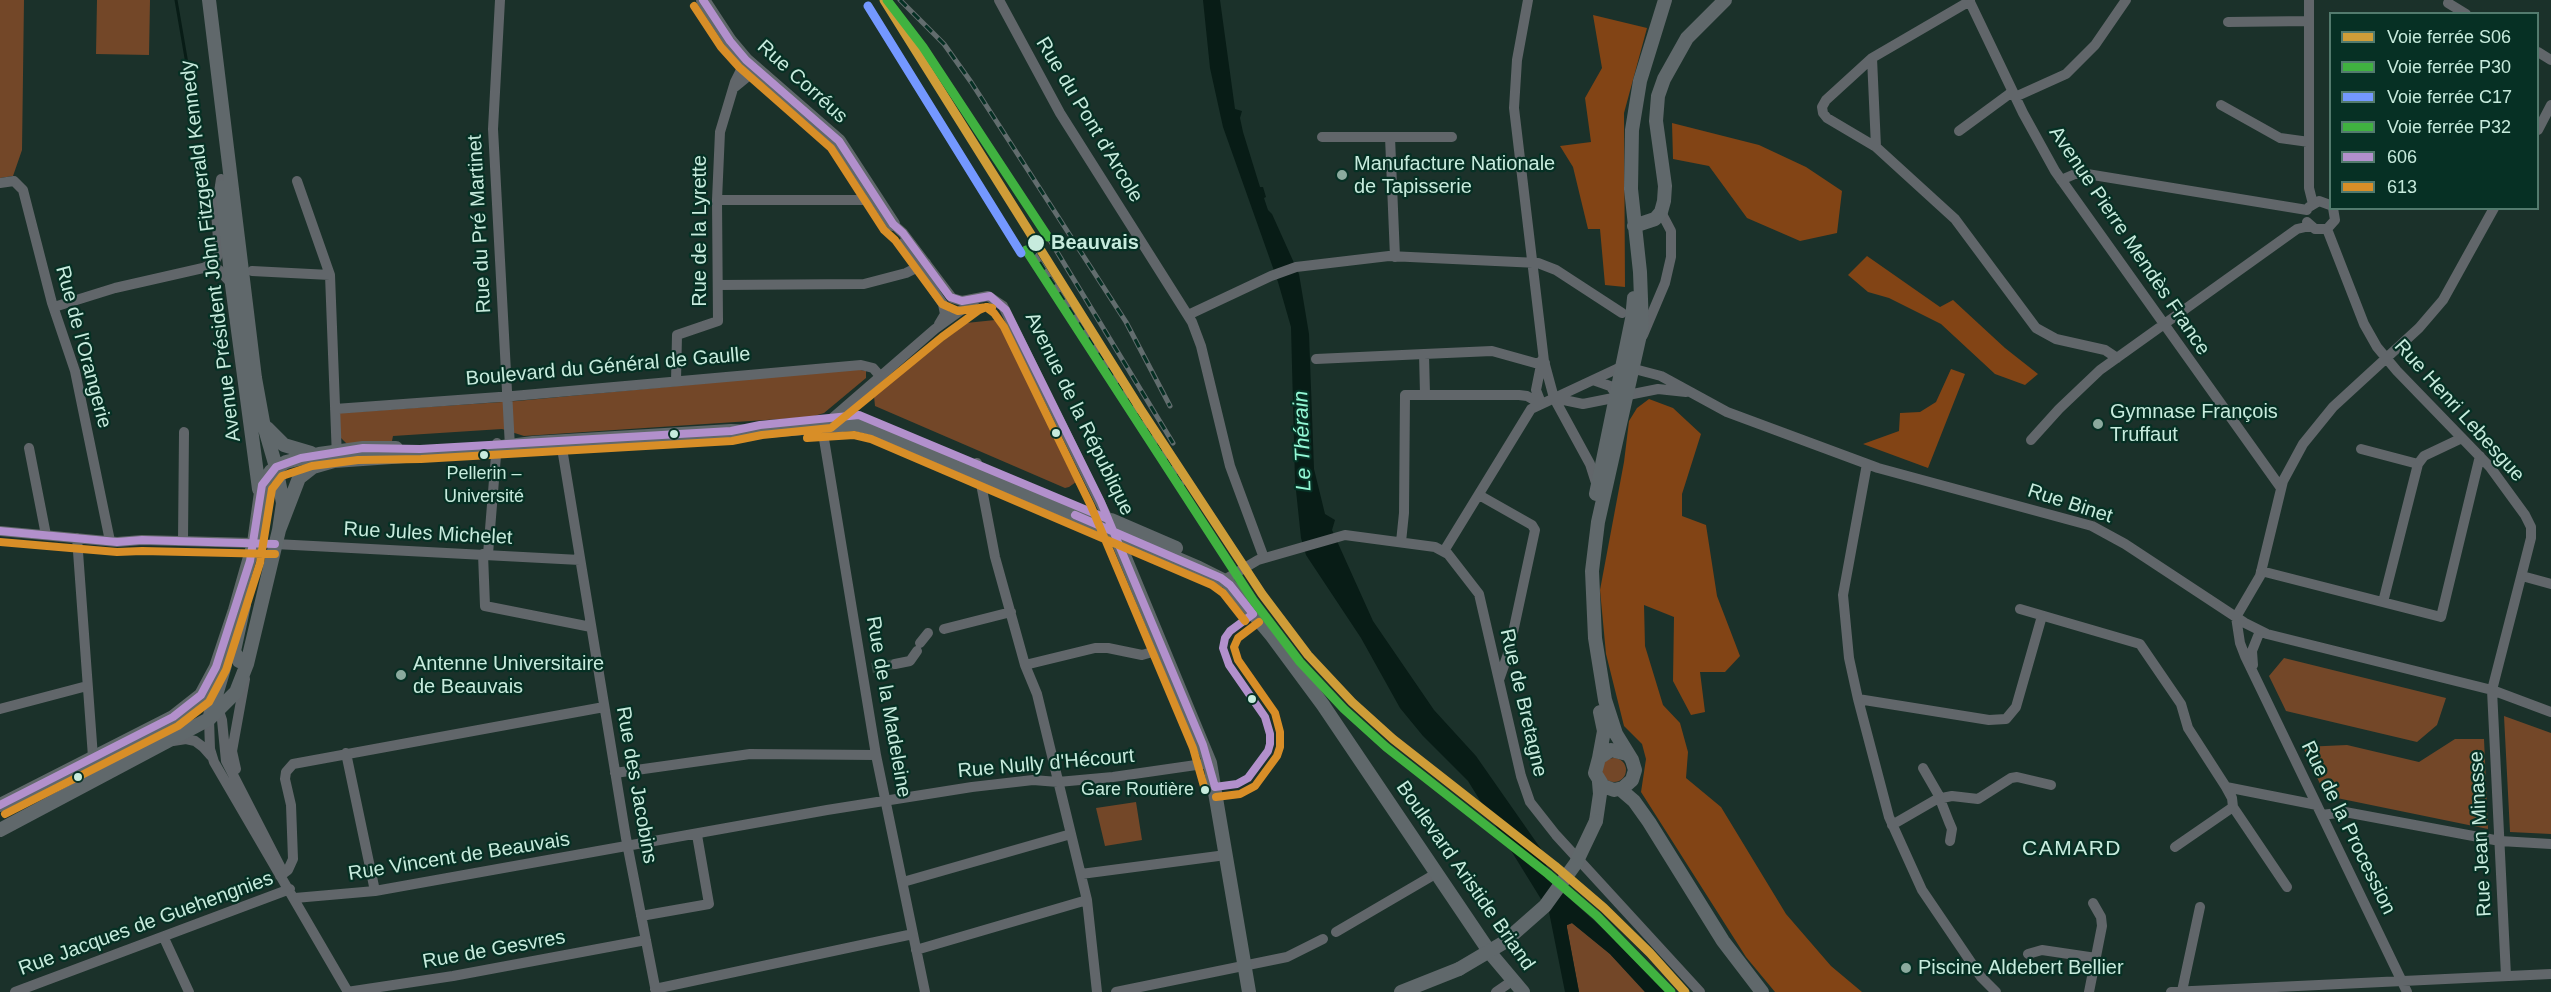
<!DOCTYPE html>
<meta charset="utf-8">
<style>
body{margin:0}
#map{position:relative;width:2551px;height:992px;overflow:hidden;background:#1b312a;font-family:Helvetica,sans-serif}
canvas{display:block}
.legend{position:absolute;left:2329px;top:12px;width:210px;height:198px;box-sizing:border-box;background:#063024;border:2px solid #537b6e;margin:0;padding:8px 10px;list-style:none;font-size:18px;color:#c7ebdd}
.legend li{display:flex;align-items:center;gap:12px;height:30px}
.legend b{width:30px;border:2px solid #537b6e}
</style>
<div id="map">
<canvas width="2551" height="992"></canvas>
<ul class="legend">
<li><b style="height:8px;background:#cf9d38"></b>Voie ferrée S06</li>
<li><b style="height:8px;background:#40b240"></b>Voie ferrée P30</li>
<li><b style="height:8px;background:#7498ff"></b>Voie ferrée C17</li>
<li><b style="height:8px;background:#40b240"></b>Voie ferrée P32</li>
<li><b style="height:8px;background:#b290cc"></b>606</li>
<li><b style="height:8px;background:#d88e27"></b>613</li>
</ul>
</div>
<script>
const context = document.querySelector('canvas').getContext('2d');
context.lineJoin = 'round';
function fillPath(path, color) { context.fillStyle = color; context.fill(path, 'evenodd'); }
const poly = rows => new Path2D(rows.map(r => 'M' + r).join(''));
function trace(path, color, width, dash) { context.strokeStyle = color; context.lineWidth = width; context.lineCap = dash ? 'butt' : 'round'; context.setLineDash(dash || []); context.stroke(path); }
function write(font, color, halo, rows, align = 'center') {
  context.font = font + ' Helvetica,sans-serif'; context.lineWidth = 4.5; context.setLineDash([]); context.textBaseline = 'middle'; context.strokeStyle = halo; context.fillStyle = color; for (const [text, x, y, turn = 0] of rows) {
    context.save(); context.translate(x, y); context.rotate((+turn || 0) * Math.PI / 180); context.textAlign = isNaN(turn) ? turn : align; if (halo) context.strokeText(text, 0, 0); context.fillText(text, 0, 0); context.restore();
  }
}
fillPath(poly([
 [0,0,24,0,22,150,13,176,0,178],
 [97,0,150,0,149,55,96,54],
 [995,320,999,322,1076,478,1076,482,1069,487,1065,488,875,406,874,396,877,393,966,323],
 [855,369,866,371,866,378,824,413,811,417,524,436,502,429,393,436,392,441,348,445,340,437,339,413,517,401],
 [2284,658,2446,698,2437,725,2417,742,2286,711,2269,676],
 [2504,716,2551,733,2551,834,2510,832],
 [2455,739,2484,739,2488,829,2332,797,2327,799,2303,747,2347,745,2419,762],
 '1602 770a12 12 0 1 1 24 0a12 12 0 1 1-24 0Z',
 [1136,802,1142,840,1105,846,1096,808],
 [1572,923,1610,954,1645,992,1579,992,1567,928,1567,925]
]), '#734728');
fillPath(poly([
 [1593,15,1647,28,1624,113,1625,287,1605,285,1600,229,1588,229,1573,167,1560,146,1591,142,1585,98,1602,68],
 [1672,123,1759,145,1806,167,1842,191,1837,233,1800,241,1747,218,1709,166,1673,159],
 [1867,256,1940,307,1953,300,2005,348,2038,374,2025,385,1995,374,1941,324,1889,298,1868,292,1848,275],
 [1951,369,1965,374,1928,468,1863,444,1899,431,1900,413,1920,412,1936,402],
 [1649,399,1673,408,1701,434,1682,494,1682,516,1706,525,1717,596,1740,656,1725,672,1700,672,1705,712,1691,715,1673,681,1674,617,1644,605,1645,646,1663,705,1680,723,1688,752,1686,778,1721,807,1786,914,1831,966,1862,992,1775,992,1746,957,1641,792,1646,759,1642,744,1624,726,1606,654,1600,590,1624,462,1629,421,1637,408]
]), '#824415');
fillPath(poly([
 [1203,0,1220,0,1235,109,1242,111,1240,118,1243,132,1260,187,1263,187,1266,197,1264,198,1268,210,1272,214,1299,274,1309,334,1314,469,1325,514,1335,520,1332,530,1373,621,1434,710,1476,756,1541,849,1551,881,1571,896,1571,900,1657,977,1667,992,1645,992,1610,954,1572,923,1567,925,1567,928,1579,992,1565,992,1549,912,1468,781,1423,736,1400,708,1361,638,1306,555,1301,538,1295,481,1291,327,1278,282,1223,127,1210,68]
]), '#081c16');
trace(poly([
 [176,0,197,122]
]), '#081c16', 3);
trace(poly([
 [872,668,895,664]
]), '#354d45', 10, [10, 5]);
trace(poly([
 [500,0,493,129,510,447],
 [999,0,1060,113,1192,322,1201,346,1230,466,1264,558],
 [1528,0,1517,60,1514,108,1544,361,1554,398,1590,464,1597,486],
 [1969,0,2023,113,2055,171,2281,488],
 [2309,0,2309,188,2313,204],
 [1970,1,1872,58,1826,100,1822,107,1823,113,1827,118,1876,147,1955,219,2036,328,2056,339,2105,350,2117,358],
 [2448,3,2466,14],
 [2228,22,2309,21],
 [2538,52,2551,60],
 [1872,58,1876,147],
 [735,87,757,69],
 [2015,97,2066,74,2095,45,2126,0],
 [2221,105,2280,138,2309,142],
 [2538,130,2551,105],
 [1959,131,2012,92],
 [1322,137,1452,137],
 [1390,137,1395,257],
 [2061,180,2075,174,2087,174,2307,210],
 [297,181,330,275,337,458],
 [0,183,14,181,23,190,52,303,75,371,110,541],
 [717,200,878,200],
 [2309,207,2319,201,2330,205],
 [2307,222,2315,229,2327,229,2335,220,2333,208],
 [893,224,903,233,952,298,962,301,988,296,1003,306,1108,519],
 [2327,229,2364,324,2377,347,2397,371,2490,467,2525,515,2531,527,2531,538,2492,690,2506,976],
 [904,242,909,254,943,304,945,314,939,324],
 [203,268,214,263,219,253,216,212,221,179],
 [252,271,330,275],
 [718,285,864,284,906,273,926,263],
 [54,307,115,288,203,268,219,270,231,283],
 [1188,315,1271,276,1296,267,1389,256,1538,263,1556,270,1622,313],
 [1643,335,1665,283,1671,257,1671,231,1661,212],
 [1316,359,1424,354],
 [1593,380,1610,386,1619,397],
 [676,381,677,335,718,321,717,200,720,132,735,82,746,60],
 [1425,394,1424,354,1492,351,1535,363,1545,363],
 [1554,398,1583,404,1658,389,1686,392],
 [1541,403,1536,390,1542,360],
 [335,409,513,396,861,365,873,368,880,376],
 [2031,440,2059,409,2100,370,2297,229,2310,226],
 [561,442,626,838,656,992],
 [29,448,46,535],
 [2361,449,2418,464],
 [977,463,995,557,1025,665,1037,694,1087,900,1097,992],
 [1867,464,1843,595,1849,658,1858,699,1889,817,1922,890,1981,977,1996,992],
 [1479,495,1532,525,1535,530,1509,651,1499,680],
 [0,531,117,542,142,540,254,543],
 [77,538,93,757],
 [183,541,184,432],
 [1401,542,1404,513,1405,395,1519,395,1527,396,1541,404],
 [275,544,580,560],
 [1444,551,1531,409,1623,366,1661,376,1727,412,1878,468,2092,526,2125,544,2245,623,2267,634,2492,690,2551,712],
 [483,554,485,606,591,627],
 [488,554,497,443],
 [2261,571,2441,617,2480,456],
 [2522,576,2551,584],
 [1224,580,1258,560,1345,535,1435,547,1448,554,1479,594,1521,776,1530,802,1556,835,1700,992],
 [2383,602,2418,464,2424,456,2462,438],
 [2020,609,2140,644,2181,704,2188,728,2226,787,2317,805],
 [2236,617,2260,576,2283,481,2303,444,2333,407,2419,328,2443,300,2494,208],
 [2236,617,2240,643,2245,656,2407,992],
 [944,629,1011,612],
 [920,643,928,633],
 [895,664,910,661,917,651],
 [1025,665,1095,648,1108,648,1142,655,1163,649],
 [2253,665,2252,651,2260,631],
 [1858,699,1989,720,2006,719,2016,707,2042,616],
 [0,709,87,686],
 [219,711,222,720,226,761,282,870],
 [209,719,210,749,214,762,348,992],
 [173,741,186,739,195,741,203,747,211,756],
 [346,753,375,891],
 [1923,768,1938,794,1949,822,1952,829,1950,841],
 [236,769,232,751,245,679],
 [615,773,750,754,876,755],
 [2226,787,2232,798,2233,807,2287,887],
 [2322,815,2345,812,2500,841,2551,844],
 [1892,825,1937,799,1952,796,1978,799,2011,778,2017,777,2051,785],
 [2175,847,2233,807],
 [1081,874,1226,855],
 [280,876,288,870,293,859,291,805,285,779,286,772,293,764,604,707],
 [903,882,1071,834],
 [295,898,375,891,827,810,972,787,1033,780,1058,782,1113,777,1210,763],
 [641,916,709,904,697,835],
 [1336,932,1437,873],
 [164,938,189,992],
 [916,950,1087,900],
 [2028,954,2042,950,2096,958],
 [655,989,913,934],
 [2182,991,2200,907],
 [15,992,290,889],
 [347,992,453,976,646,940],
 [925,992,876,755,822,427,935,329,978,298],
 [1116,992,1287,957,1323,939],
 [1496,992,1512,981],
 [2089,992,2102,926,2101,917,2093,903],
 [2171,992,2551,974]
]), '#61666a', 10);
trace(poly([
 [703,0,730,41,746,60,839,141,893,224],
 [222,187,232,285,259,489],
 [1634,226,1655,219,1661,212,1664,201,1665,186,1656,121,1658,96,1664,79,1687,38,1725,0],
 [267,428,284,445,311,453],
 [1596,494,1632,319,1634,298],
 [1111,520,1176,548],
 [1113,529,1210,763,1249,992],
 [279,530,299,478,313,467,334,461,463,452,533,443,731,431,752,432,855,424,874,429,1199,568,1227,582,1272,636,1323,705,1491,954,1523,992],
 [244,605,234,651,239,661,247,664],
 [209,719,225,665],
 [1627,754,1611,750,1599,758,1595,773,1603,786,1614,790,1623,788,1632,780,1635,770,1632,760,1616,734,1605,700,1595,638,1592,571,1598,522,1642,326,1640,272,1631,189,1632,130,1640,81,1665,0],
 [1599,758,1604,731,1600,712],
 [1620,789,1634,801,1649,822,1723,941,1762,992],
 [0,805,173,717,201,695,216,667,235,610,254,543,262,485,271,471,286,462,319,454,363,448,396,448],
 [1596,821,1600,794,1599,782],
 [0,830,209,719,236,692,247,664,279,530,283,503,276,467,263,422,255,378,209,0],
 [1401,992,1459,969]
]), '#60686b', 14);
const rail = poly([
 [900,0,944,44,971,82,1126,322,1170,406],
 [1048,237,1173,443],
 [1030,247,1182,484]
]);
trace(rail, '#626d6e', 5);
trace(rail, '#063024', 3, [9]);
trace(poly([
 [1459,969,1503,943,1545,906,1576,863,1596,821]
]), '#60686b', 14);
trace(poly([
 [703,0,730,41,746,60,839,141,893,224,903,233,950,297,962,301,990,296,1006,310,1101,502,1203,745,1215,787],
 [1075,515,1221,578,1230,585,1253,614],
 [0,531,117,542,142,540,275,544],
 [1215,787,1237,784,1248,778,1268,751,1270,744,1270,734,1265,717,1229,665,1223,648,1225,638,1230,631,1253,614],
 [0,805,173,717,201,695,216,667,250,561,262,485,276,467,301,458,363,448,420,449,731,431,760,425,859,415,1108,519]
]), '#b290cc', 8);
trace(poly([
 [694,6,721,47,739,67,831,148,884,230,895,240,942,304,958,311,987,307,992,308],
 [807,438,854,435,871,439,1212,585,1223,593,1245,621],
 [0,542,117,552,142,551,275,554],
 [1216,797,1240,794,1255,786,1277,756,1280,747,1280,732,1275,713,1238,660,1234,647,1238,638,1259,622],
 [5,814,178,726,209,702,226,670,260,563,272,489,282,476,312,466,358,460,421,459,732,441,762,435,831,428,942,337,979,310,986,307,994,313,1004,327,1091,506,1193,748,1205,790]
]), '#d88e27', 8);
trace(poly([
 [884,0,1141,410,1262,594,1308,655,1352,702,1393,739,1555,866,1604,908,1650,953,1685,992]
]), '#cf9d38', 9);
trace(poly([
 [1026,250,1253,600,1300,662,1344,709,1386,747,1548,874,1597,916,1671,992]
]), '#40b240', 9);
trace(poly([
 [868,6,1021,253]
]), '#7498ff', 9);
trace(poly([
 [887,0,923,47,1048,237]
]), '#40b240', 9);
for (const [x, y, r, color] of [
 [1342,175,6,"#8baa9e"],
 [1036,243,9,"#c7ebdd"],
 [2098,424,6,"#8baa9e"],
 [1056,433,5,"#c7ebdd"],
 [674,434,5,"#c7ebdd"],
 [484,455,5,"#c7ebdd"],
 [401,675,6,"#8baa9e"],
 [1252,699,5,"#c7ebdd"],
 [78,777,5,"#c7ebdd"],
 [1205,790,5,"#c7ebdd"],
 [1906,968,6,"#8baa9e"]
]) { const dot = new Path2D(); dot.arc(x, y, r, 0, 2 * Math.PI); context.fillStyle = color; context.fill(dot); trace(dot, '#063024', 2); }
write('18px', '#c7ebdd', '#063024', [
 ["Pellerin –",484,474],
 ["Université",484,497],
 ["Gare Routière",1194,790,"right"]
]);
write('20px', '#c7ebdd', '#063024', [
 ["Rue Corréus",802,82,42],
 ["Rue du Pont d'Arcole",1089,120,59],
 ["Rue du Pré Martinet",480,224,-93],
 ["Rue de la Lyrette",700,231,-90],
 ["Avenue Pierre Mendès France",2129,241,56],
 ["Avenue Président John Fitzgerald Kennedy",211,251,-97],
 ["Rue de l'Orangerie",83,347,75],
 ["Boulevard du Général de Gaulle",608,367,-5],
 ["Rue Henri Lebesgue",2459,411,48],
 ["Avenue de la République",1079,414,64],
 ["Rue Binet",2070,504,18],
 ["Rue Jules Michelet",428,534,3],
 ["Rue de Bretagne",1523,703,77],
 ["Rue de la Madeleine",888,707,80],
 ["Rue Nully d'Hécourt",1046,764,-5],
 ["Rue des Jacobins",636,785,80],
 ["Rue de la Procession",2348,828,64],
 ["Rue Jean Minasse",2481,834,-93],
 ["Rue Vincent de Beauvais",459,857,-9],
 ["Boulevard Aristide Briand",1465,876,55],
 ["Rue Jacques de Guehengnies",146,924,-20],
 ["Rue de Gesvres",494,950,-10]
]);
write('20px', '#c7ebdd', '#063024', [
 ["Manufacture Nationale",1354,164],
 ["de Tapisserie",1354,187],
 ["Gymnase François",2110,412],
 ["Truffaut",2110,435],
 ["Antenne Universitaire",413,664],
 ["de Beauvais",413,687],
 ["Piscine Aldebert Bellier",1918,968]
], 'left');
write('bold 20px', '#c7ebdd', '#063024', [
 ["Beauvais",1051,243]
], 'left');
write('italic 21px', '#94f9d6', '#063024', [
 ["Le Thérain",1303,441,-92]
]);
context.letterSpacing = '1.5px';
write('21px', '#c7ebdd', '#063024', [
 ["CAMARD",2072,849]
]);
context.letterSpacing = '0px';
</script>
